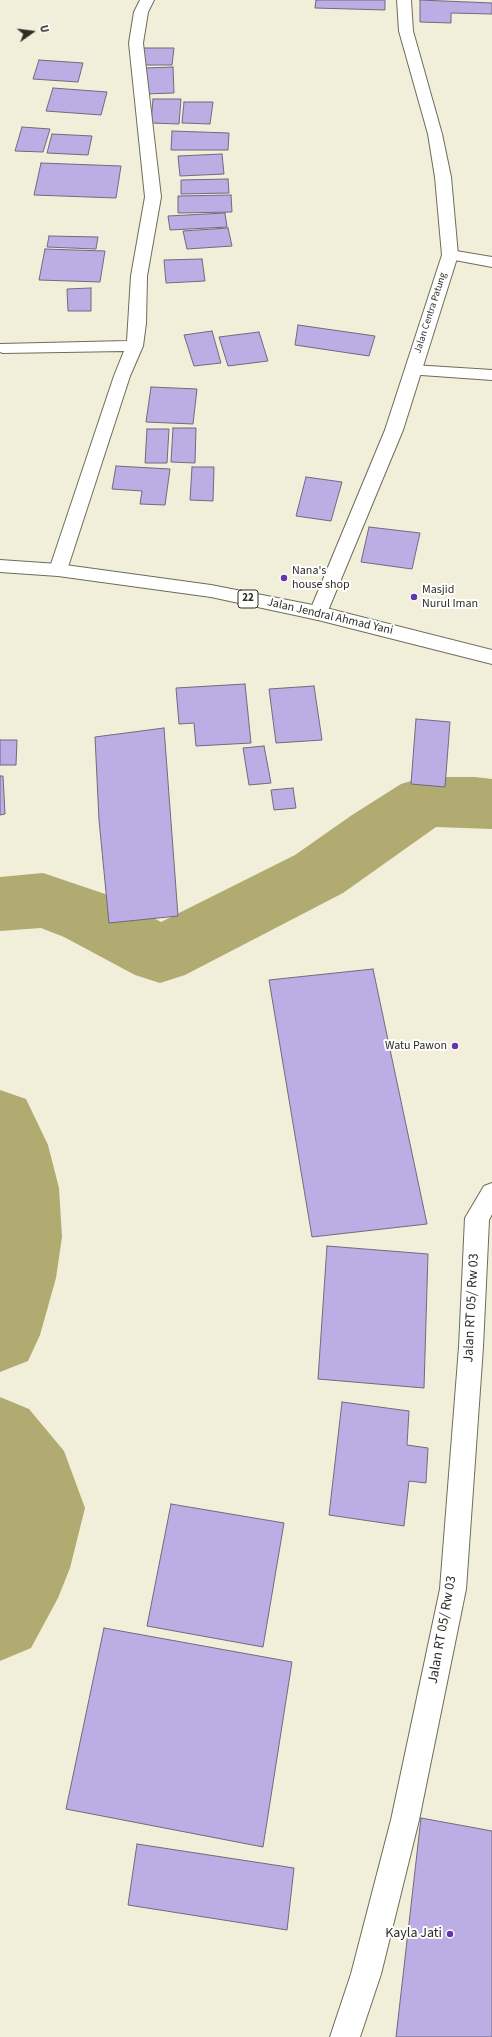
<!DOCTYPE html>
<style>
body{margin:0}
#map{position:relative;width:492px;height:2037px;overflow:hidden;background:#f1eed9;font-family:"Source Sans 3",sans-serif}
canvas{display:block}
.north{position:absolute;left:12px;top:12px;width:40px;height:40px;-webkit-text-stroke:3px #fff;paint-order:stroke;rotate:76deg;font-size:11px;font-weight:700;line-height:16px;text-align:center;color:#2f2e26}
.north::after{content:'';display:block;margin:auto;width:14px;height:18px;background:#2f2e26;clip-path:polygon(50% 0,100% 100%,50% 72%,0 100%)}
</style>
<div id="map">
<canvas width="492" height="2037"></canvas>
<div class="north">U</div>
</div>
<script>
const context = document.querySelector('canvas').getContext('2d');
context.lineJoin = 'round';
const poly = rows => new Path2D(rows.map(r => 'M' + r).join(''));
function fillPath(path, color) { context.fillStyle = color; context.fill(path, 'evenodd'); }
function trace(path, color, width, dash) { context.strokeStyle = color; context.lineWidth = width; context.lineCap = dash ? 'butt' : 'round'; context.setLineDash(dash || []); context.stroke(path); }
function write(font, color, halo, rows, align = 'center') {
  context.font = font + ' "Source Sans 3",sans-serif'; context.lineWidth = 4; context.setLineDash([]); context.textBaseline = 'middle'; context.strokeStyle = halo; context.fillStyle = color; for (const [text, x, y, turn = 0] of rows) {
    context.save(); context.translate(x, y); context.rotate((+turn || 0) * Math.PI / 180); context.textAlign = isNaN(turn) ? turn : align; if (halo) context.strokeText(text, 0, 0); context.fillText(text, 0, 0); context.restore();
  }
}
fillPath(poly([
 [424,777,475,777,492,779,492,829,436,827,343,893,185,975,160,983,135,975,64,937,41,928,0,931,0,877,43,873,114,897,161,922,295,855,352,815,401,784,424,777],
 [0,1090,26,1099,48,1145,59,1188,62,1237,56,1278,40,1335,28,1361,0,1372,0,1090],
 [0,1397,29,1409,64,1451,85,1508,70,1568,58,1598,31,1648,0,1661,0,1397]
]), '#b2ab71');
const building = poly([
 [316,0,385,0,385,10,315,8,316,0],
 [420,0,492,3,492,14,451,13,451,23,420,22,420,0],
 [143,48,174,48,172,65,141,65,143,48],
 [39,60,83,63,78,82,33,79,39,60],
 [173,67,174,93,145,94,145,68,173,67],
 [53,88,107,92,101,115,46,111,53,88],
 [153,99,181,99,179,124,151,123,153,99],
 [184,102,213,102,210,124,182,123,184,102],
 [22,127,50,129,43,152,15,151,22,127],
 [172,131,229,133,228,150,171,150,172,131],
 [52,134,92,136,88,155,47,153,52,134],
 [222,154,224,174,180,176,178,156,222,154],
 [41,163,121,166,116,198,34,195,41,163],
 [228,179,229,193,181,194,181,180,228,179],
 [231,195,232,212,178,213,178,196,231,195],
 [225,213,227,227,170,230,168,216,225,213],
 [228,228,232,246,187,249,183,231,228,228],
 [49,236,98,237,96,249,47,247,49,236],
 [45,249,105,251,100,282,39,280,45,249],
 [202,259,205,281,166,283,164,260,202,259],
 [91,288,91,311,68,311,67,289,91,288],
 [298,325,375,336,369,356,295,345,298,325],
 [212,331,221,363,194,366,184,335,212,331],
 [259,332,268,361,228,366,219,337,259,332],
 [151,387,197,389,193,424,146,422,151,387],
 [173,428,196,428,195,463,171,462,173,428],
 [147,429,169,429,167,463,145,463,147,429],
 [116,466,170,469,165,505,140,504,142,491,112,489,116,466],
 [192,467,214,467,213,501,190,500,192,467],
 [306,477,342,482,331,521,296,516,306,477],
 [369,527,420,533,412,569,361,562,369,527],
 [245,684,251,743,196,746,194,723,179,724,176,688,245,684],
 [314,686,322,740,276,743,269,689,314,686],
 [416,719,450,722,445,787,411,784,416,719],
 [164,728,178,916,109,923,99,820,95,737,164,728],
 [0,740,17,740,16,765,0,765,0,740],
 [264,746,271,783,249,785,243,748,264,746],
 [0,776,3,776,5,814,0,815,0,776],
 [293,788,296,808,274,810,271,790,293,788],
 [373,969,427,1224,312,1237,269,980,373,969],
 [327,1246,428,1254,424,1388,318,1379,327,1246],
 [342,1402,409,1411,407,1445,428,1448,426,1483,409,1481,404,1526,329,1515,342,1402],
 [171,1504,284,1523,263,1647,147,1626,171,1504],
 [104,1628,292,1662,263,1847,66,1809,104,1628],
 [421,1818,492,1831,492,2037,396,2037,421,1818],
 [137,1844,294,1868,287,1930,128,1905,137,1844]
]);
fillPath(building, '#bcade4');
trace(building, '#6f6b7d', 1);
const street = poly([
 [140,0,154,0,148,12,143,43,161,197,147,276,146,323,143,346,130,376,67,570,64,574,58,576,52,574,49,570,114,376,124,351,3,353,0,352,0,344,127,341,131,276,145,197,129,43,134,12,140,0],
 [450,250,492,257,492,267,444,258,442,255,444,252,450,250],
 [413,365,492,370,492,380,407,374,405,370,407,366,413,365],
 [492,1183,492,1214,489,1220,483,1347,466,1589,419,1820,381,1974,360,2037,330,2037,351,1974,391,1820,440,1589,459,1347,465,1218,484,1186,492,1183]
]);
const secondary = poly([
 [397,0,411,0,413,31,442,134,451,177,458,255,403,430,327,613,325,618,318,620,311,618,309,613,385,430,442,255,435,177,428,134,399,31,397,0]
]);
const highway = poly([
 [0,560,58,564,211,585,318,606,492,650,492,664,318,620,211,597,58,576,0,572,0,560]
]);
trace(street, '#6f6c5a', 2);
trace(secondary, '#6f6c5a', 2);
trace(highway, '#6f6c5a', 2);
fillPath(street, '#fff');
fillPath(secondary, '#fff');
fillPath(highway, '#fff');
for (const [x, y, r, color] of [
 [284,578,4,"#6435ac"],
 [414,597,4,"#6435ac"],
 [455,1046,4,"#6435ac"],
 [450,1934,4,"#6435ac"]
]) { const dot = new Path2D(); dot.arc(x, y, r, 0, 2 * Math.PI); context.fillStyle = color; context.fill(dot); trace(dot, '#fff', 1.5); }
write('10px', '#2f2e26', '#fff', [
 ["Jalan Centra Patung",431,313,-72]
]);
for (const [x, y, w] of [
 [248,599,20]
]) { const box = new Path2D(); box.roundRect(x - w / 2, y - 9, w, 18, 3); context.fillStyle = '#fff'; context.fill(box); trace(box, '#2f2e26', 1); }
write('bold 11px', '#2f2e26', null, [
 ["22",248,599]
]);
write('12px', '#2f2e26', '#fff', [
 ["Nana's",292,571],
 ["house shop",292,585],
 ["Masjid",422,590],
 ["Nurul Iman",422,604],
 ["Watu Pawon",447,1046,"right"]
], 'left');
write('12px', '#2f2e26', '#fff', [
 ["Jalan Jendral Ahmad Yani",330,617,13]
]);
write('14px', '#2f2e26', '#fff', [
 ["Jalan RT 05/ Rw 03",472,1308,-87],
 ["Jalan RT 05/ Rw 03",443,1630,-80]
]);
write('14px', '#2f2e26', '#fff', [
 ["Kayla Jati",442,1934]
], 'right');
</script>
